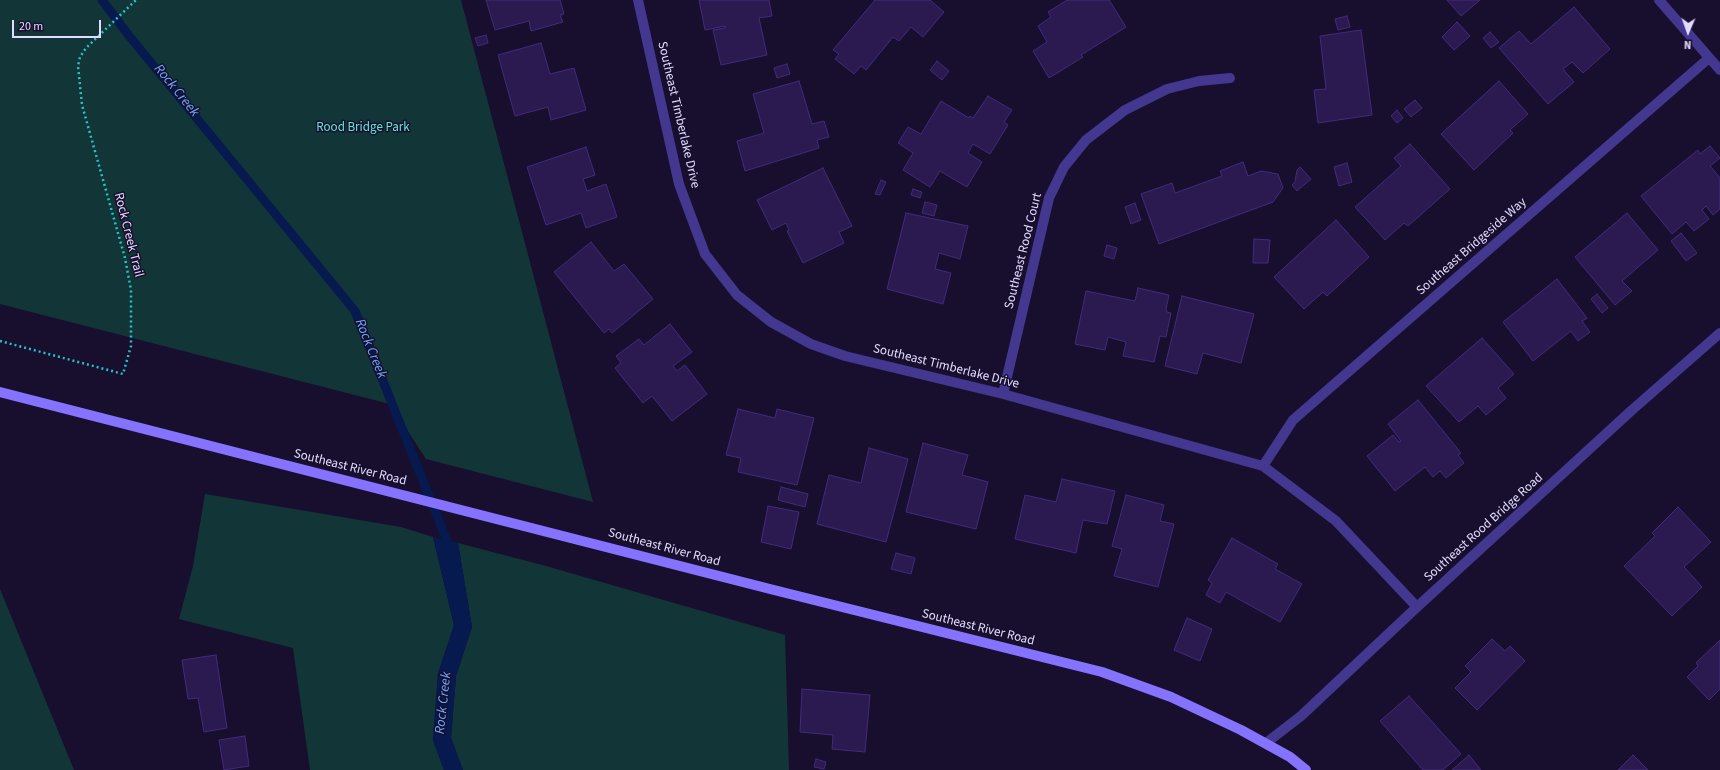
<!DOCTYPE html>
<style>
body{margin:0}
#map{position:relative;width:1720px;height:770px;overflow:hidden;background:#180f2e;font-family:"Source Sans 3",sans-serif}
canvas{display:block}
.north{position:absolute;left:1668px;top:12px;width:40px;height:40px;-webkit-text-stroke:3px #180f2e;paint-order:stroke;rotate:182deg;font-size:11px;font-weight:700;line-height:16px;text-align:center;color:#e3dcff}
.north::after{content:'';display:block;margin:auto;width:14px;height:18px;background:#e3dcff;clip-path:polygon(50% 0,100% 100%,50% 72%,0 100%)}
.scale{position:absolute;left:12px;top:20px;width:89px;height:18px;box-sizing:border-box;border:2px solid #e3dcff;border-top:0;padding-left:5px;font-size:12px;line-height:14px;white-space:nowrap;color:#e3dcff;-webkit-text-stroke:3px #180f2e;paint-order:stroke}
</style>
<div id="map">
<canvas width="1720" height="770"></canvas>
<div class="north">N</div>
<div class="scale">20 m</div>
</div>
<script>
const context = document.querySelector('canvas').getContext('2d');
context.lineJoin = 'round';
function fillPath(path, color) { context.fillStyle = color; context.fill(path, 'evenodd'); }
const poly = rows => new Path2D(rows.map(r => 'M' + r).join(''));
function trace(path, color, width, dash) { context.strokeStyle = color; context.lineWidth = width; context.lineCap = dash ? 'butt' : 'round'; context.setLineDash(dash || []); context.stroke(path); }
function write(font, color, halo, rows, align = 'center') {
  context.font = font + ' "Source Sans 3",sans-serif'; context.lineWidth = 3; context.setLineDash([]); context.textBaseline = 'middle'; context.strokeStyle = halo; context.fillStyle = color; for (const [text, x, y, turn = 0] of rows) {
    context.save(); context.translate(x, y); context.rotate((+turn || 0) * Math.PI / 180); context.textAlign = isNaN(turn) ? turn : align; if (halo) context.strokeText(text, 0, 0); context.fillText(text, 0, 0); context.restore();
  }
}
fillPath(poly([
 [0,0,461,0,593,502,426,459,390,404,0,304],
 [205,494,401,527,433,537,454,625,438,673,433,740,444,770,310,770,293,648,179,619,193,566],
 [458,543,546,566,785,635,789,770,463,770,451,738,456,676,472,627],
 [0,589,74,770,0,770]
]), '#123638');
fillPath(poly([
 [433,537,458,543,472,627,456,676,451,738,463,770,444,770,433,740,438,673,454,625]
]), '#061a50');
trace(poly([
 [102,0,130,37,355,311,447,541,449,552]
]), '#061a50', 9);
const building = poly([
 [486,0,560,0,564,14,560,15,563,22,531,31,529,21,495,30,486,0],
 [699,0,769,0,772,16,759,18,767,55,721,65,713,30,725,28,725,26,705,30,699,0],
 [875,0,930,0,944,12,923,37,911,27,899,41,893,37,866,70,861,66,854,74,835,59,839,54,833,50,875,0],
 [1067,0,1109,0,1126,27,1081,55,1083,57,1049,78,1033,51,1047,42,1038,26,1051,17,1048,12,1067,0],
 [1447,0,1480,0,1461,16,1447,0],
 [1574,7,1610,49,1583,73,1572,62,1563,69,1574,82,1548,104,1499,48,1519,31,1531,44,1574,7],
 [1347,16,1350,27,1338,30,1335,19,1347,16],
 [1457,22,1470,36,1454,50,1442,37,1457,22],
 [1361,30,1372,115,1318,123,1314,90,1326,89,1320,36,1361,30],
 [1490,32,1499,42,1491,48,1483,38,1490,32],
 [486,35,488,43,478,46,475,38,486,35],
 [541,43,550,74,574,68,586,110,551,120,548,107,515,116,498,55,541,43],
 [937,61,949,71,942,80,930,70,937,61],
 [787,64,790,74,777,78,774,68,787,64],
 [799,81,812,124,824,121,829,137,817,140,819,148,745,171,737,141,764,133,753,94,799,81],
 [1499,81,1528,114,1510,130,1513,133,1474,170,1441,134,1499,81],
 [988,96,1012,110,1004,122,1008,125,990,154,973,144,968,153,982,162,967,187,940,171,930,187,903,170,913,153,898,143,908,127,921,134,941,101,969,118,970,116,973,118,988,96],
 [1415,100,1422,108,1411,117,1404,109,1415,100],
 [1397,110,1403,118,1397,123,1391,116,1397,110],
 [1410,144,1450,189,1408,226,1404,223,1385,240,1355,207,1401,166,1394,158,1410,144],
 [1710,146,1720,158,1710,166,1720,178,1720,209,1713,215,1706,206,1702,210,1709,219,1694,231,1686,222,1672,234,1641,196,1698,150,1700,154,1710,146],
 [586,147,595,175,583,179,587,191,606,184,617,217,586,228,581,213,546,225,527,167,586,147],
 [1243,162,1248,176,1261,171,1278,174,1283,188,1273,202,1159,244,1141,194,1172,183,1175,193,1222,176,1220,171,1243,162],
 [1347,163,1352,182,1339,186,1334,167,1347,163],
 [1300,167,1311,179,1297,191,1292,185,1295,182,1297,170,1300,167],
 [823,168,852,226,839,232,844,243,803,263,787,231,789,230,786,223,772,230,757,200,823,168],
 [881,180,886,182,880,195,875,194,881,180],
 [913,189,922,192,920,198,911,195,913,189],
 [925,202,937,205,934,216,922,213,925,202],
 [1135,203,1141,220,1131,224,1125,207,1135,203],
 [906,213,968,226,960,259,939,253,935,269,951,273,943,304,887,289,906,213],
 [1627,213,1658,250,1622,281,1632,291,1615,305,1575,257,1627,213],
 [1336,220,1369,257,1327,296,1323,292,1304,309,1274,277,1336,220],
 [1681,233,1697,253,1686,261,1671,241,1681,233],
 [1254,239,1270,240,1268,263,1253,263,1254,239],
 [591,242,614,271,624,264,653,299,612,333,609,329,604,333,554,272,591,242],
 [1107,245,1117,248,1114,259,1104,256,1107,245],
 [1557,279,1587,318,1582,321,1590,332,1578,341,1571,331,1533,361,1503,322,1557,279],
 [1138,288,1169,295,1166,309,1167,312,1171,313,1166,337,1160,336,1154,362,1123,356,1126,342,1108,337,1105,350,1075,344,1086,291,1135,301,1138,288],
 [1597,294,1608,308,1602,313,1591,299,1597,294],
 [1182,296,1254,314,1241,363,1203,353,1197,374,1165,366,1182,296],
 [670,324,692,352,673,366,677,371,685,365,707,394,672,421,652,396,643,403,615,368,621,363,616,356,639,339,644,345,670,324],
 [1482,338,1514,374,1498,388,1506,398,1486,415,1478,406,1459,422,1426,386,1482,338],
 [1418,400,1461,453,1458,455,1464,463,1446,478,1440,471,1433,477,1425,467,1395,491,1367,456,1393,435,1399,442,1401,441,1388,424,1418,400],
 [738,409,775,418,777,409,814,418,797,485,738,472,741,458,726,455,738,409],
 [923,443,968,455,962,475,988,482,976,529,906,512,923,443],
 [869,448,908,459,886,542,817,524,829,475,861,483,869,448],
 [1062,479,1115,491,1107,524,1083,520,1076,553,1015,539,1025,495,1056,502,1062,479],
 [781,487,808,494,805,507,778,500,781,487],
 [1126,495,1164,505,1160,521,1174,524,1158,587,1114,576,1122,549,1112,546,1126,495],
 [768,506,799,512,791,549,761,542,768,506],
 [1678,507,1711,542,1684,567,1702,587,1672,616,1624,566,1655,536,1652,533,1678,507],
 [1232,538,1278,564,1275,569,1302,584,1280,622,1226,592,1220,603,1206,595,1212,583,1208,580,1232,538],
 [896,553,915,558,911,574,891,569,896,553],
 [1187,618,1212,629,1200,661,1174,650,1187,618],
 [1492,639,1505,651,1510,646,1525,661,1477,710,1455,688,1471,672,1465,666,1492,639],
 [1720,640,1720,689,1709,700,1687,677,1698,666,1696,663,1720,640],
 [216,655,227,728,204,732,198,698,188,699,182,660,216,655],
 [802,689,870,695,865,752,832,749,833,735,800,732,802,689],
 [1409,696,1461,754,1443,770,1423,770,1380,721,1409,696],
 [245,736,249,766,224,770,219,740,245,736],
 [1469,755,1481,770,1452,770,1469,755],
 [1633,755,1648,770,1618,770,1633,755],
 [816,759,826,762,824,769,814,767,816,759]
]);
fillPath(building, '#2a1a50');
trace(building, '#432a7e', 1);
trace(poly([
 [0,341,123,374,131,346,131,290,125,258,82,105,78,66,80,57,86,48,136,0]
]), '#26c2c9', 2.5, [2, 3]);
trace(poly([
 [638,0,679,184,705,254,737,295,771,322,811,344,845,356,1003,394,1263,466,1336,521,1417,607],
 [1659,0,1720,70],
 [1003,394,1049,198,1064,167,1086,140,1125,110,1167,89,1199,81,1230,78],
 [1263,466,1293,420,1709,58]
]), '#433790', 10);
trace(poly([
 [1266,743,1301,716,1417,607,1632,410,1720,333]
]), '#433790', 10);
trace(poly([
 [0,392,770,589,1102,672,1171,697,1241,730,1290,757,1306,770]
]), '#8573ff', 10);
write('13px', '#e3dcff', '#180f2e', [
 ["Southeast Timberlake Drive",678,115,77],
 ["Rock Creek Trail",128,235,76],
 ["Southeast Bridgeside Way",1472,247,-41],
 ["Southeast Rood Court",1024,251,-76],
 ["Southeast Timberlake Drive",946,367,14],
 ["Southeast River Road",350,468,14],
 ["Southeast Rood Bridge Road",1484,528,-42],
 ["Southeast River Road",664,548,15],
 ["Southeast River Road",978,628,14]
]);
write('13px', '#5cebd5', '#180f2e', [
 ["Rood Bridge Park",363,128]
]);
write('italic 14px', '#6aabff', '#180f2e', [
 ["Rock Creek",176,91,51],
 ["Rock Creek",370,349,68],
 ["Rock Creek",444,703,-84]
]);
</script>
